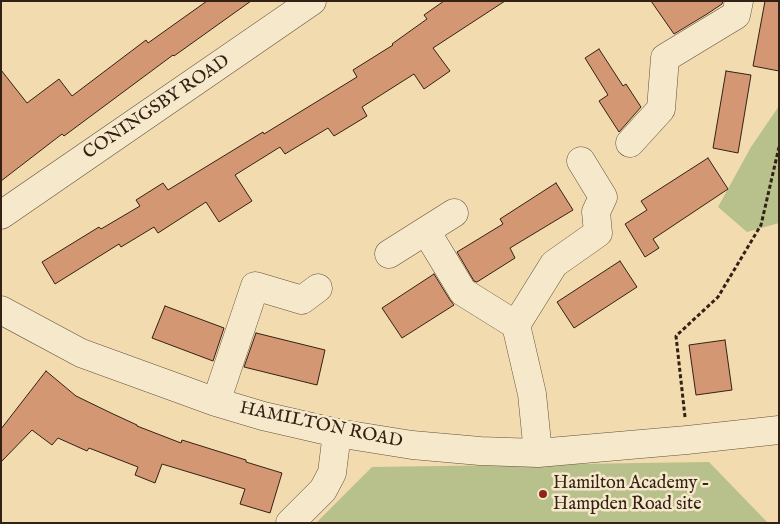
<!DOCTYPE html>
<style>
body{margin:0}
#map{position:relative;width:780px;height:524px;overflow:hidden;background:#f1dbaf;font-family:"IM FELL English",serif}
canvas{display:block}
.frame{position:absolute;inset:0;border:2px solid #342115;pointer-events:none}
</style>
<div id="map">
<canvas width="780" height="524"></canvas>
<div class="frame"></div>
</div>
<script>
const context = document.querySelector('canvas').getContext('2d');
context.lineJoin = 'round';
function fillPath(path, color) { context.fillStyle = color; context.fill(path, 'evenodd'); }
const poly = rows => new Path2D(rows.map(r => 'M' + r).join(''));
function trace(path, color, width, dash) { context.strokeStyle = color; context.lineWidth = width; context.lineCap = dash ? 'butt' : 'round'; context.setLineDash(dash || []); context.stroke(path); }
function write(font, color, halo, rows, align = 'center') {
  context.font = font + ' "IM FELL English",serif'; context.lineWidth = 5; context.setLineDash([]); context.textBaseline = 'middle'; context.strokeStyle = halo; context.fillStyle = color; for (const [text, x, y, turn = 0] of rows) {
    context.save(); context.translate(x, y); context.rotate((+turn || 0) * Math.PI / 180); context.textAlign = isNaN(turn) ? turn : align; if (halo) context.strokeText(text, 0, 0); context.fillText(text, 0, 0); context.restore();
  }
}
fillPath(poly([
 [779,106,779,223,747,232,718,207,751,147],
 [709,462,768,523,316,523,372,467]
]), '#b8c08c');
const building = poly([
 [207,1,251,1,174,56,173,55,64,136,62,134,1,181,1,70,27,103,59,79,72,96,146,40,148,43,207,1],
 [444,1,505,1,433,48,450,71,424,89,414,74,362,107,367,116,334,136,328,128,285,154,280,147,235,175,252,201,219,222,206,202,158,233,154,227,121,247,119,244,55,284,42,262,99,227,101,229,140,206,136,200,163,183,168,190,263,132,264,134,357,77,353,70,393,45,392,44,427,19,424,15,444,1],
 [651,1,723,1,722,4,707,14,674,34,651,1],
 [765,1,779,1,779,71,753,66,765,1],
 [599,49,623,86,626,84,641,107,619,132,599,101,608,95,585,58,599,49],
 [726,71,751,75,738,153,713,148,726,71],
 [708,158,728,189,653,239,659,248,645,257,625,224,647,210,641,201,708,158],
 [556,183,573,210,510,248,515,258,477,282,474,281,457,252,503,224,500,219,556,183],
 [620,261,637,287,574,328,557,302,620,261],
 [434,274,450,300,454,305,402,338,382,308,434,274],
 [165,306,224,328,213,361,152,338,165,306],
 [256,333,325,350,317,385,244,367,256,333],
 [725,340,732,390,696,395,689,345,725,340],
 [46,371,76,396,111,413,137,425,137,426,181,443,182,440,246,460,246,462,282,473,270,513,240,504,245,489,162,464,155,483,135,475,138,467,89,448,87,451,58,438,52,445,32,430,1,462,1,429,46,371]
]);
fillPath(building, '#d39773');
trace(building, '#342115', 1);
const minor = poly([
 [630,143,661,109,665,58,736,15,739,1],
 [1,215,312,1],
 [426,231,463,292,516,325],
 [389,254,454,213],
 [1,310,81,353,216,402,263,416,337,433,412,445,480,451,538,453,687,440,779,430],
 [216,402,255,286,302,300,318,288],
 [538,453,532,394,516,325,554,264,598,233,596,212,603,197,581,161],
 [290,523,323,490,332,473,337,433]
]);
trace(minor, '#63503c', 29);
trace(poly([
 [685,417,676,336,718,297,761,225,779,147]
]), '#342115', 3, [4, 2.5]);
trace(minor, '#f6e8cb', 28);
for (const [x, y, r, color] of [
 [543,494,5,"#8f2418"]
]) { const dot = new Path2D(); dot.arc(x, y, r, 0, 2 * Math.PI); context.fillStyle = color; context.fill(dot); trace(dot, '#f6e8cb', 2); }
write('18px', '#342115', '#f6e8cb', [
 ["CONINGSBY ROAD",157,108,-34],
 ["HAMILTON ROAD",321,426,12]
]);
write('18px', '#342115', '#f6e8cb', [
 ["Hamilton Academy -",553,484],
 ["Hampden Road site",553,505]
], 'left');
</script>
